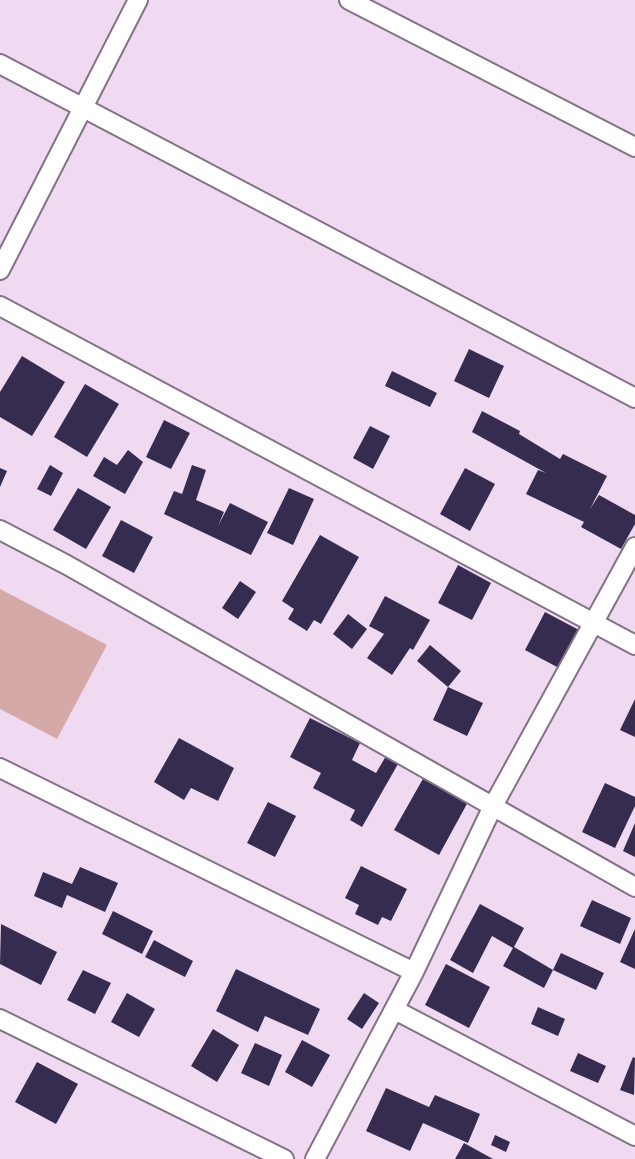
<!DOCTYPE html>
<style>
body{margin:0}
canvas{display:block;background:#efdaf2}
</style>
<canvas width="635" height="1159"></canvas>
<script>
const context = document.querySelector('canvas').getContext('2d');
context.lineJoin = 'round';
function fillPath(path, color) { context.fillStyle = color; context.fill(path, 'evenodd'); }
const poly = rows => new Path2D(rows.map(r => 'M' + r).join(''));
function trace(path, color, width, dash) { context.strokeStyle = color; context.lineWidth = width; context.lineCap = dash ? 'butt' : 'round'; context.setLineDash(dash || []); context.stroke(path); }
fillPath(poly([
 [0,589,107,645,57,739,0,709]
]), '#d6a9a9');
fillPath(poly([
 [469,349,504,366,489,398,454,381],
 [22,356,65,382,32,436,0,417,0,392],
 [392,371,437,393,430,407,385,386],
 [85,384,119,404,87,457,54,437],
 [482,411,520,431,519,434,560,459,563,454,607,476,590,509,599,495,635,515,635,524,621,549,581,527,584,522,526,494,538,470,546,473,472,432],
 [164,420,190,433,171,469,146,457],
 [370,426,390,436,373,469,353,458],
 [128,450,143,462,125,494,93,476,104,457,117,465],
 [50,465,63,473,51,496,37,489],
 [192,465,206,470,196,500,224,512,218,526,230,503,268,522,251,555,164,514,174,491,182,494],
 [0,468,7,471,0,487],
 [465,468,495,484,470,531,440,514],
 [78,488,111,507,86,549,53,530],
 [289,488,314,499,293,545,267,533],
 [121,520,153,537,134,573,102,556],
 [320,535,359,557,321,624,314,620,307,631,288,619,294,609,282,601],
 [458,565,491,583,472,620,438,603],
 [240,581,256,592,238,619,222,608],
 [385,596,430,620,413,650,410,648,392,675,367,658,384,634,369,626],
 [545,612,579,630,559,668,525,650],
 [348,614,367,629,352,649,333,634],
 [430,645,461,671,448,687,417,661],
 [448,687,483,703,467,736,433,720],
 [635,699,635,737,620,730],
 [310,718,360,743,352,760,376,773,386,756,398,764,362,827,350,820,355,810,313,788,321,773,290,757],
 [179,738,234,768,218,801,191,788,184,800,154,782],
 [424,777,468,802,439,855,394,830],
 [605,783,635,797,635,806,615,848,582,832],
 [268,802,296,816,275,857,247,843],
 [635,823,635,857,623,851],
 [361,866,407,889,391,921,382,917,378,925,355,914,359,905,345,898],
 [80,867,118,883,105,912,67,895,62,908,34,896,43,872,72,884],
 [592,900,631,918,620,944,580,926],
 [480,904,524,928,514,947,553,970,544,988,503,966,513,948,492,936,473,973,450,960],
 [113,911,153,931,142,954,102,934],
 [1,924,57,952,41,985,0,964],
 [635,929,635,969,620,962],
 [154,940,193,961,185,977,145,957],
 [561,953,604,973,596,990,553,970],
 [446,964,490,987,469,1028,425,1005],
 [236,969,320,1009,308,1035,265,1016,258,1032,216,1011],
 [83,970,111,983,95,1014,67,1000],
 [127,993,155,1009,139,1037,111,1022],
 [364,993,379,1003,362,1029,347,1019],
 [538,1007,565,1019,558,1036,531,1024],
 [213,1029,239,1045,217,1082,191,1066],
 [302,1040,330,1055,312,1087,285,1072],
 [255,1043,282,1055,269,1086,241,1073],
 [578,1053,606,1066,598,1083,570,1071],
 [633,1057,635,1058,634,1095,620,1090],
 [37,1062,78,1084,56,1124,15,1102],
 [386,1088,429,1107,435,1095,480,1114,468,1143,423,1123,410,1151,366,1131],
 [495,1135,510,1142,506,1152,491,1145],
 [464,1143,493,1159,455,1159]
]), '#352c50');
const minor = poly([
 [349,0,635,147],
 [0,64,635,398],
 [0,270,138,0],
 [0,306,635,645],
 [0,530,67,565,635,887],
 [0,768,414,972],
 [395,1010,635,1136],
 [0,1019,284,1159],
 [315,1159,414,972,493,806,635,547]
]);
trace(minor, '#847287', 22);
trace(minor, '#fff', 18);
</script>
